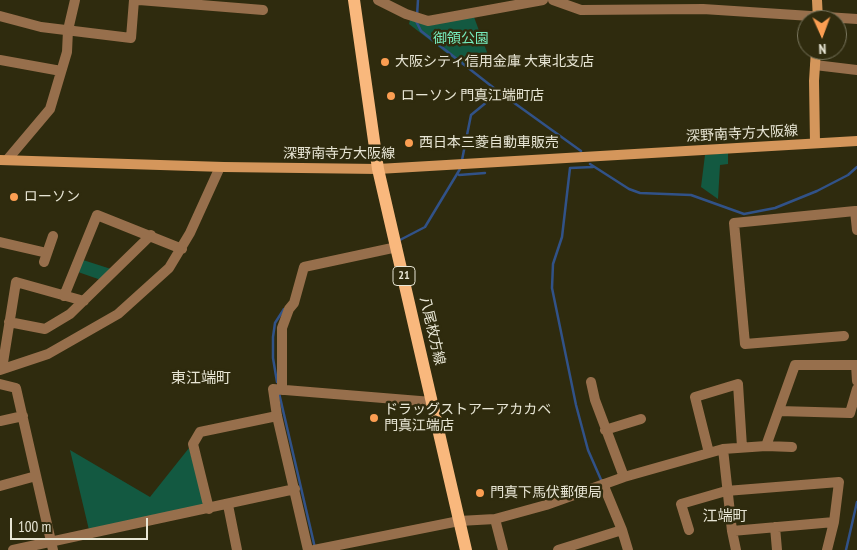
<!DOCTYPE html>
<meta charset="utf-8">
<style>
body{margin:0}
#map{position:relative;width:857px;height:550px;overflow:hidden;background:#2f2b0e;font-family:"PT Sans Narrow",sans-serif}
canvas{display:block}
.north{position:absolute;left:797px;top:10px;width:50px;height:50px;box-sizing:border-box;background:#2f2b0e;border:1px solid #79765e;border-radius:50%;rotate:178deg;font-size:14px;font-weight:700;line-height:20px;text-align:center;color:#e8e6d5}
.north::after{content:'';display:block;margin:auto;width:18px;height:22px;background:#fb9e52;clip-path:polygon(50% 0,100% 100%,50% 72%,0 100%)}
.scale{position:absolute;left:10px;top:518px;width:138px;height:22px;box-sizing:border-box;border:2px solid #e8e6d5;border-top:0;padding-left:6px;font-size:15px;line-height:18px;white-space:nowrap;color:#e8e6d5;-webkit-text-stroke:4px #2f2b0e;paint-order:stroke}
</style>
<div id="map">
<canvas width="857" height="550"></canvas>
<div class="north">N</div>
<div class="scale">100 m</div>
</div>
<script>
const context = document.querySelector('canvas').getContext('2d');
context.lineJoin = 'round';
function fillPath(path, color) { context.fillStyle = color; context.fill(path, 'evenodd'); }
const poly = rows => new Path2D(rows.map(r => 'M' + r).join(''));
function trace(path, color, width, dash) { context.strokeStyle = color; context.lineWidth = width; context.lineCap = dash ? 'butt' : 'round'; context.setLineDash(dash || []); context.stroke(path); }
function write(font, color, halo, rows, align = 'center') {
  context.font = font + ' "PT Sans Narrow","Noto Sans JP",sans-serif'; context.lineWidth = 5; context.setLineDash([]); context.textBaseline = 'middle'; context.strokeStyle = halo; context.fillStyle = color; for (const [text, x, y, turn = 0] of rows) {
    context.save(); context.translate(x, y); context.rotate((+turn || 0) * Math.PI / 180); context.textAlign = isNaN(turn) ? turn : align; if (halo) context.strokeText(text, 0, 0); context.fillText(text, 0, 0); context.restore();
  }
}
fillPath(poly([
 [474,17,488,55,462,65,409,24,410,20],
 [728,153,728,164,720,165,718,199,701,187,705,155],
 [83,260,111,269,101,280,78,272],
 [189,448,205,506,89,530,70,450,150,497]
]), '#135941');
trace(poly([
 [417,16,418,0],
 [416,21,421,31,499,92,581,151],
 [462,160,471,115,499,92],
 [590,164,629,189,640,193,691,195,744,214,775,208,817,191,848,175,857,167],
 [593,167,570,168,562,237,553,264,552,288,576,405,588,450,602,482],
 [459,175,485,173],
 [398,241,425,227,460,169],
 [277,382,273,358,273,337,275,323,284,309],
 [279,393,315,548],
 [846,550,857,502]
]), '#315288', 2.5);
trace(poly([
 [139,0,263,10],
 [378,0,406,14,428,21,543,0],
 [553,0,581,10,703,9,857,19],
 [0,16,41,27,131,38,134,0],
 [0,60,61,71],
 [815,65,857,70],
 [7,160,50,109,67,52,68,30,75,0],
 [857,211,855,211,857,230],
 [0,242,47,253],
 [44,262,53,236],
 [64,296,97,215,182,249],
 [9,322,45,329,70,314,151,235],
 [844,336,745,344,734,223,855,211],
 [856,365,857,381],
 [2,369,16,282,84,301],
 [0,370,48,354,118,314,169,268,190,233,220,167],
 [591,382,595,400,624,477],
 [0,384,16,388,53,550],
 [282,390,282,328,289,309,294,303,304,267,397,247],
 [779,411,850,413,857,389],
 [0,421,23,416],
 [605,430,641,419],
 [766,446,792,447],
 [723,449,732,531],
 [709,453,695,397,738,384,742,447],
 [603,484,622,530,628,550],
 [0,486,36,476],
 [228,505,237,550],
 [209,509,193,444,200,432,277,416],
 [495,519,503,550],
 [775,527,777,550],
 [689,530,681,504,726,491,839,482,834,522,827,550],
 [13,550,295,489],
 [308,550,277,416,273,389,432,402],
 [314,550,459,521,495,519,546,505,624,477,723,449,766,446,795,365,857,365],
 [558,550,622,530],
 [736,550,732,531,834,522]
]), '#976f4c', 10);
trace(poly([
 [817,0,818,20],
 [815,143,814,81,816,50],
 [0,160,224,167,378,169,857,141]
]), '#d4965b', 10);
trace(poly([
 [354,0,378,169,466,550]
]), '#f9b87d', 12);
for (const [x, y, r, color] of [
 [385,62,5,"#fb9e52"],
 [391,96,5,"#fb9e52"],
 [409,143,5,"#fb9e52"],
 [14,197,5,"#fb9e52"],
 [374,418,5,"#fb9e52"],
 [480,493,5,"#fb9e52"]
]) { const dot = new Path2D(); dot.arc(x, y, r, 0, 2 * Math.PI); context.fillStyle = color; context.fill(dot); trace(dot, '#2f2b0e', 2); }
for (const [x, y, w] of [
 [404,276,22]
]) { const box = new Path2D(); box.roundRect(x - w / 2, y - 9.5, w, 19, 4); context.fillStyle = '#2f2b0e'; context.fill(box); trace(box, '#e8e6d5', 1); }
write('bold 12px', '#e8e6d5', null, [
 ["21",404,276]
]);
write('14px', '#76ebbc', '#2f2b0e', [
 ["御領公園",461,39]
]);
write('14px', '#e8e6d5', '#2f2b0e', [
 ["大阪シティ信用金庫 大東北支店",395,62],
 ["ローソン 門真江端町店",401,96],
 ["西日本三菱自動車販売",419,143],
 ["ローソン",24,197],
 ["ドラッグストアーアカカベ",384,410],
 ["門真江端店",384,426],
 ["門真下馬伏郵便局",490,493]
], 'left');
write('14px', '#e8e6d5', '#2f2b0e', [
 ["深野南寺方大阪線",742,134,-3],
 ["深野南寺方大阪線",339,154],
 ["八尾枚方線",432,331,77]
]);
write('15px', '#e8e6d5', '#2f2b0e', [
 ["東江端町",201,379],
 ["江端町",725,517]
]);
</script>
